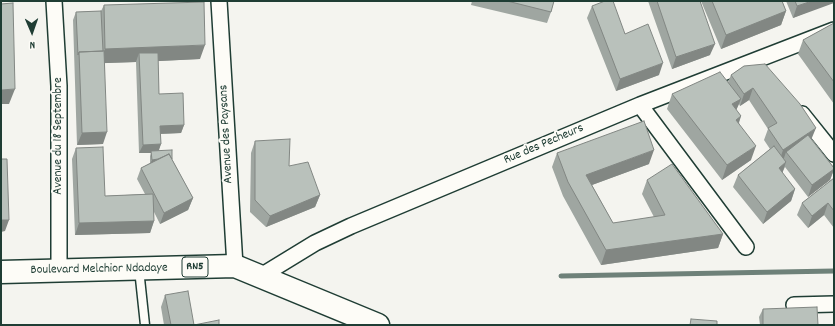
<!DOCTYPE html>
<style>
body{margin:0}
#map{position:relative;width:835px;height:326px;overflow:hidden;background:#f4f4ef;font-family:Dekko,sans-serif}
canvas{display:block}
.frame{position:absolute;inset:0;border:2px solid #1f3d34;pointer-events:none}
.north{position:absolute;left:12px;top:12px;width:40px;height:40px;-webkit-text-stroke:3px #fdfcf7;paint-order:stroke;rotate:178deg;font-size:11px;font-weight:700;line-height:16px;text-align:center;color:#1f3d34}
.north::after{content:'';display:block;margin:auto;width:14px;height:18px;background:#1f3d34;clip-path:polygon(50% 0,100% 100%,50% 72%,0 100%)}
</style>
<div id="map">
<canvas width="835" height="326"></canvas>
<div class="frame"></div>
<div class="north">N</div>
</div>
<script>
const context = document.querySelector('canvas').getContext('2d');
context.lineJoin = 'round';
const poly = rows => new Path2D(rows.map(r => 'M' + r).join(''));
function trace(path, color, width, dash) { context.strokeStyle = color; context.lineWidth = width; context.lineCap = dash ? 'butt' : 'round'; context.setLineDash(dash || []); context.stroke(path); }
function fillPath(path, color) { context.fillStyle = color; context.fill(path, 'evenodd'); }
function write(font, color, halo, rows, align = 'center') {
  context.font = font + ' Dekko,sans-serif'; context.lineWidth = 4; context.setLineDash([]); context.textBaseline = 'middle'; context.strokeStyle = halo; context.fillStyle = color; for (const [text, x, y, turn = 0] of rows) {
    context.save(); context.translate(x, y); context.rotate((+turn || 0) * Math.PI / 180); context.textAlign = isNaN(turn) ? turn : align; if (halo) context.strokeText(text, 0, 0); context.fillText(text, 0, 0); context.restore();
  }
}
trace(poly([
 [561,276,834,271]
]), '#6e8179', 5);
const service = poly([
 [139,269,145,325]
]);
const minor = poly([
 [54,1,59,86,59,270],
 [219,1,235,266],
 [640,105,746,247],
 [802,114,834,154],
 [261,276,315,243,351,226,640,105,834,30],
 [794,305,834,304]
]);
const primary = poly([
 [1,272,235,266,378,325]
]);
trace(service, '#1f3d34', 11);
trace(minor, '#1f3d34', 18);
trace(primary, '#1f3d34', 25);
trace(service, '#fdfcf7', 8);
trace(minor, '#fdfcf7', 15);
trace(primary, '#fdfcf7', 22);
fillPath(poly([
 [472,1,554,1,551,12,547,23,471,5],
 [648,1,700,1,710,55,672,69],
 [701,1,782,1,786,11,781,25,721,49],
 [786,1,834,1,793,18],
 [104,5,200,59,158,61,159,94,184,125,181,133,160,134,161,144,158,151,172,159,193,198,188,210,160,224,154,212,154,221,150,233,75,235,72,159,76,148,105,196,145,194,137,179,141,168,150,163,150,156,151,153,139,153,136,62,105,63,103,144,77,145,73,20,76,12,101,11],
 [592,6,625,34,659,75,616,91,587,18],
 [834,23,834,104,798,54,803,40],
 [744,66,812,139,834,168,834,170,830,180,808,197,785,167,782,173,795,189,791,201,763,224,733,187,738,175,770,149,764,140,768,129,749,100,740,106,739,104,736,110,741,116,739,123,751,160,722,180,667,109,672,94,728,82,731,75],
 [255,141,289,166,320,195,315,207,266,227,250,212,251,153],
 [557,153,649,164,592,185,613,223,654,217,642,194,647,180,723,234,718,248,601,265,563,196,552,167],
 [834,178,834,228,824,215,808,228,797,215,802,203],
 [165,295,194,325,164,325,161,307],
 [763,309,818,325,760,325,759,317]
]), '#9fa6a1');
fillPath(poly([
 [812,1,834,1,834,3,793,18,797,6],
 [786,11,781,25,721,49,726,35],
 [715,44,710,55,672,69,676,57],
 [205,45,200,59,140,62,139,53,136,62,79,64,103,54,105,49],
 [663,63,659,75,616,91,620,79],
 [753,88,749,100,740,106,744,94],
 [15,89,9,104,1,104,1,90],
 [741,99,735,113,732,104],
 [741,116,736,130,736,120],
 [184,125,181,133,157,134,160,126],
 [816,128,811,140,786,152,784,158,779,162,783,150],
 [107,132,103,144,77,145,82,133],
 [161,144,158,153,151,151,151,153,139,153,143,145],
 [756,146,751,160,722,180,727,165],
 [654,150,649,164,581,189,586,175],
 [172,159,150,164,152,160],
 [786,162,782,174,779,168],
 [834,169,830,180,808,197,812,185],
 [795,189,791,201,763,224,767,212],
 [320,195,315,207,266,227,270,216],
 [193,198,188,210,160,224,164,213],
 [828,203,824,215,808,228,812,216],
 [1,220,9,220,5,231,1,232],
 [154,221,150,233,75,235,79,223],
 [723,234,718,248,601,265,606,250]
]), '#828783');
const building = poly([
 [507,1,554,1,551,12,507,1],
 [605,1,613,1,625,34,648,24,663,63,620,79,592,6,605,1],
 [657,1,700,1,715,44,676,57,657,1],
 [712,1,782,1,786,11,726,35,712,1],
 [795,1,812,1,797,6,795,1],
 [204,2,205,45,105,49,104,5,204,2],
 [13,3,15,89,1,90,1,4,13,3],
 [101,11,103,51,79,52,78,55,76,12,101,11],
 [834,23,834,82,803,40,834,23],
 [104,51,107,132,82,133,79,52,104,51],
 [139,53,158,53,159,94,183,93,184,125,160,126,161,144,143,145,139,53],
 [765,64,800,104,816,128,783,150,768,128,777,123,753,88,744,94,731,75,744,66,765,64],
 [720,72,741,99,732,104,741,116,736,120,756,146,727,165,672,94,720,72],
 [644,121,654,150,586,175,613,223,665,215,647,180,672,164,723,234,606,250,568,182,557,153,644,121],
 [808,135,834,168,834,169,812,185,786,152,808,135],
 [290,139,289,166,308,162,320,195,270,216,255,200,255,141,290,139],
 [774,146,786,162,779,168,795,189,767,212,738,175,774,146],
 [103,147,105,196,153,194,154,221,79,223,76,148,103,147],
 [172,150,172,159,169,154,158,159,152,160,151,151,172,150],
 [169,154,193,198,164,213,141,168,169,154],
 [1,159,7,159,9,220,1,220,1,159],
 [834,178,834,211,828,203,812,216,802,203,834,178],
 [188,291,194,325,171,325,165,295,188,291],
 [817,307,818,325,763,325,763,309,817,307],
 [691,319,717,321,717,325,690,325,691,319],
 [219,320,219,325,194,325,219,320]
]);
fillPath(building, '#b9c1bb');
trace(building, '#828783', 1);
for (const [x, y, w] of [
 [195,267,26]
]) { const box = new Path2D(); box.roundRect(x - w / 2, y - 10, w, 20, 3); context.fillStyle = '#fdfcf7'; context.fill(box); trace(box, '#1f3d34', 1); }
write('bold 12px', '#1f3d34', null, [
 ["RN5",195,267]
]);
write('13px', '#1f3d34', '#fdfcf7', [
 ["Avenue des Paysans",227,134,-93],
 ["Avenue du 18 Septembre",59,136,-90],
 ["Rue des Pecheurs",544,145,-23],
 ["Boulevard Melchior Ndadaye",99,270,-1]
]);
</script>
